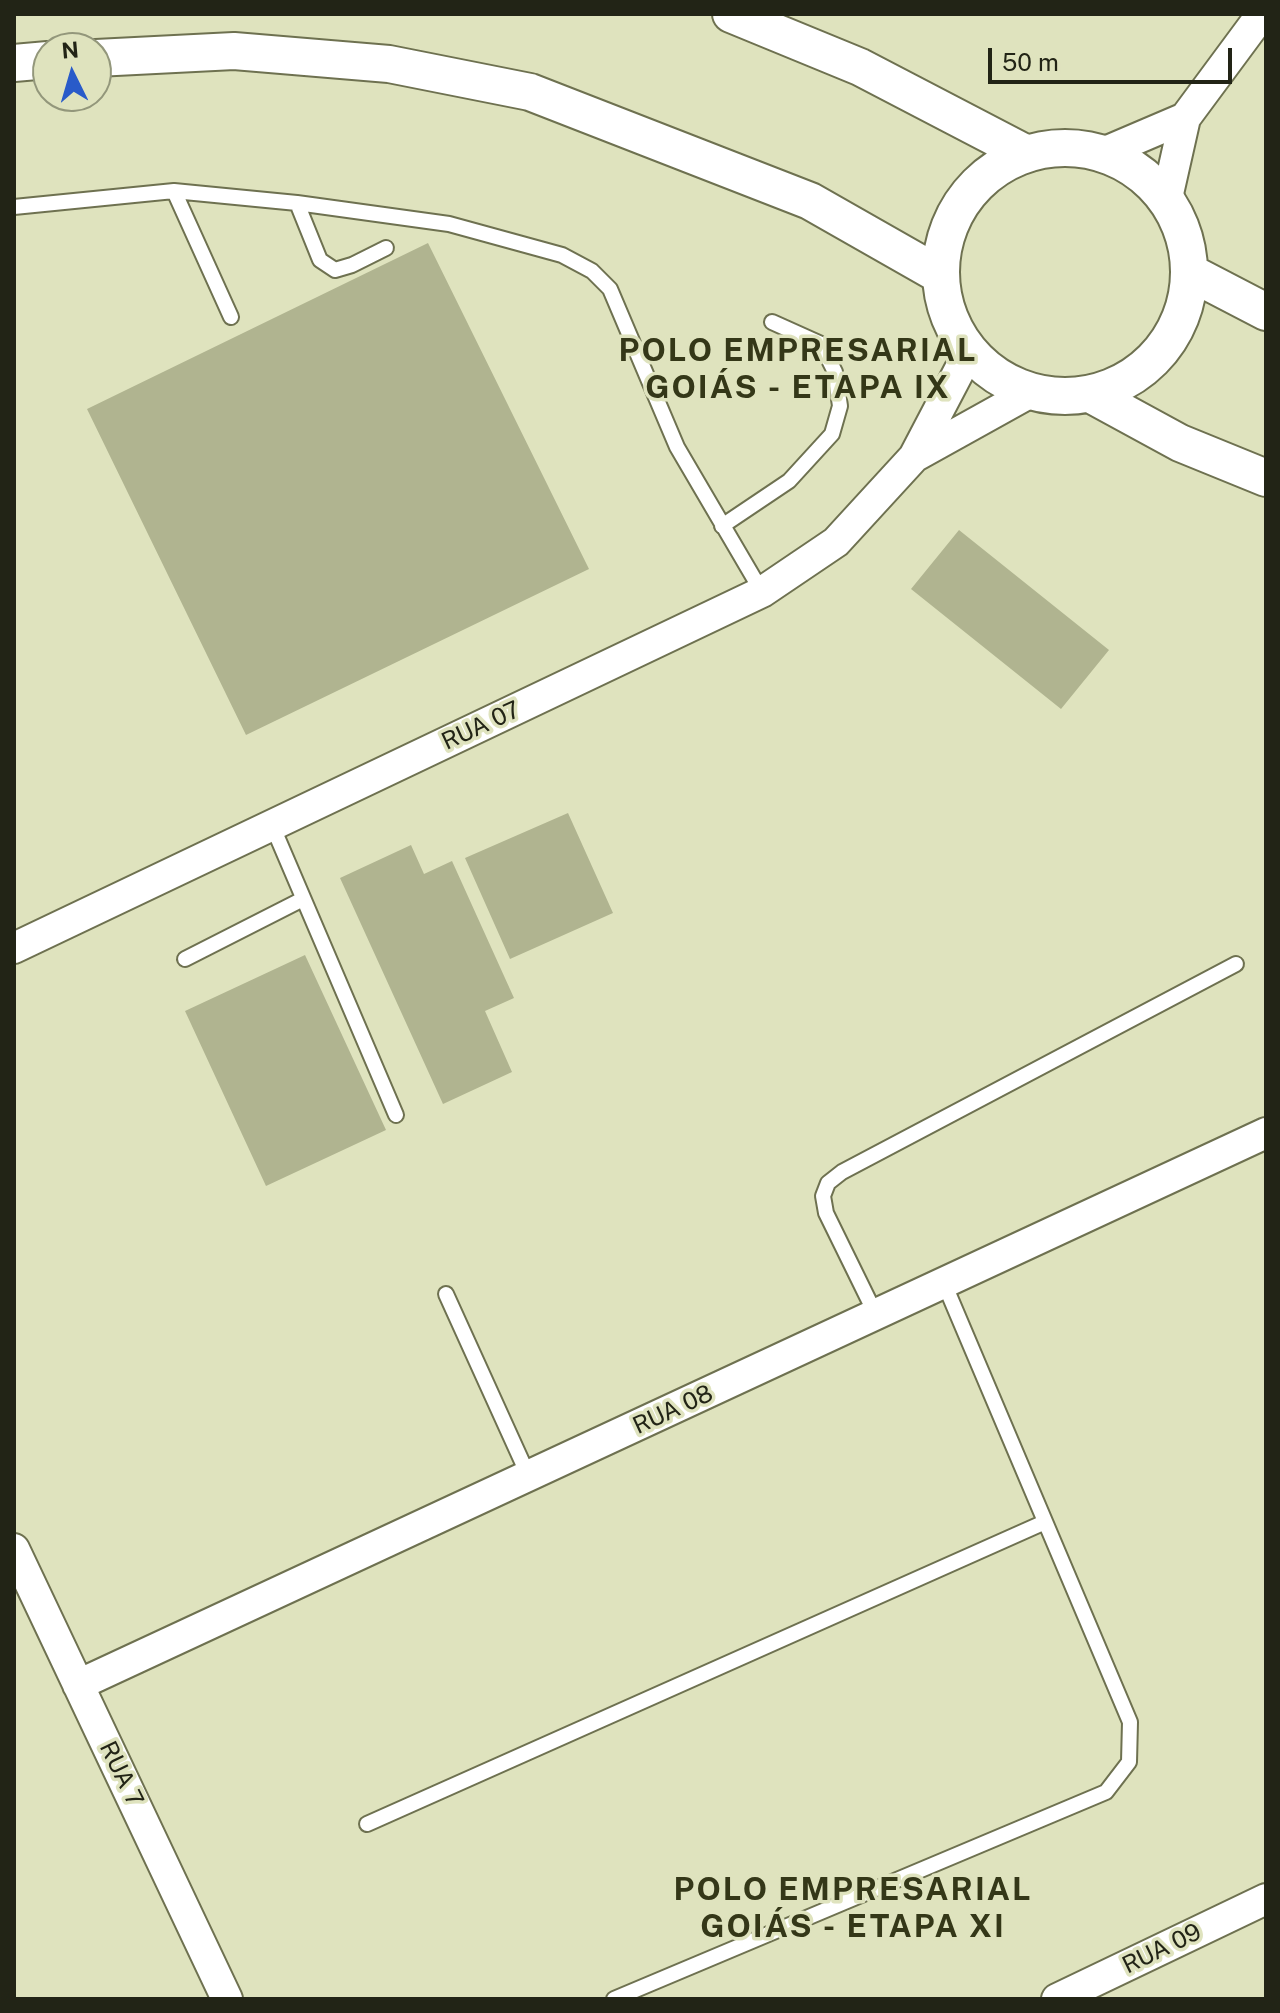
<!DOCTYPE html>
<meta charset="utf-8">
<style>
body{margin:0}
#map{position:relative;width:1280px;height:2013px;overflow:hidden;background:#dfe3be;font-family:"Public Sans",sans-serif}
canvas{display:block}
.frame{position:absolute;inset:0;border:16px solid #222416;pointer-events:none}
.north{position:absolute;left:32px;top:32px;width:80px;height:80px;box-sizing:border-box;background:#dfe3be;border:2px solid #93977b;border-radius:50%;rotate:355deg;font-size:22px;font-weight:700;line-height:32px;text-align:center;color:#222416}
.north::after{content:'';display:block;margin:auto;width:28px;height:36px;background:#295bc9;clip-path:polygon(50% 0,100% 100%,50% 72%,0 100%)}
.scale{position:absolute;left:988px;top:48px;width:244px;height:36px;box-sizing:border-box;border:4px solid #222416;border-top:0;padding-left:10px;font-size:24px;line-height:28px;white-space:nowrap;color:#222416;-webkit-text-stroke:6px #dfe3be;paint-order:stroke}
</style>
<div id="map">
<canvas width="1280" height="2013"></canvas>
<div class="frame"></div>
<div class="north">N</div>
<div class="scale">50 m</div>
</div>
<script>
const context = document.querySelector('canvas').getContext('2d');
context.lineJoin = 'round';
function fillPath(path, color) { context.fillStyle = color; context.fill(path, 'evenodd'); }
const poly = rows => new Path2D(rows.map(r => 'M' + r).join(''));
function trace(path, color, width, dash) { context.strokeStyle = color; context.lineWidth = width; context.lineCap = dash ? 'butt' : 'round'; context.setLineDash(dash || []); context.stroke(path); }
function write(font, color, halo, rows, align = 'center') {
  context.font = font + ' "Public Sans",sans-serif'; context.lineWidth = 7; context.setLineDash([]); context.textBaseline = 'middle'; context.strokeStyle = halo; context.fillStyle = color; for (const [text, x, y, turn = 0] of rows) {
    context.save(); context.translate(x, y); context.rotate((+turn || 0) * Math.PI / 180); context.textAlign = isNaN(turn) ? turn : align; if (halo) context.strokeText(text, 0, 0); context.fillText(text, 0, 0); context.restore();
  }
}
fillPath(poly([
 [428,243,589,569,246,735,87,409],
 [959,530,1109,650,1061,709,911,589],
 [568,813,613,913,510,959,465,858],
 [411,845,424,874,452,861,514,998,485,1011,512,1072,443,1104,340,878],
 [305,955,386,1130,266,1186,185,1011]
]), '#b0b490');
const service = poly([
 [174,191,231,317],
 [297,203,320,260,335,270,352,265,386,248],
 [14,207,174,191,297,203,449,224,562,255,592,271,610,289,677,447,762,592],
 [722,526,789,481,832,434,840,406,835,372,821,344,772,322],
 [272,825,396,1115],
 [185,959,303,899],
 [446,1294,529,1477],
 [876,1315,826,1213,823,1196,828,1183,842,1172,1236,964],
 [367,1824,1045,1522],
 [614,1999,1106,1792,1129,1762,1130,1722,944,1283]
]);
const minor = poly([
 [1185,118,1262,14],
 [1103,153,1185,118,1167,198],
 [914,457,1031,392],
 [14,948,762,592,836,542,914,457,969,352],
 [14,1549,227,1999],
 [78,1685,1266,1133],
 [1057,1999,1266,1899]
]);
const tertiary = poly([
 [731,14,860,67,1025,153],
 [96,58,234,51,389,64,530,92,810,201,940,275],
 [14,63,48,60],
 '941 272a124 124 0 1 1 248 0a124 124 0 1 1-248 0Z',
 [1191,273,1266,312],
 [1090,394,1180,443,1266,478]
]);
trace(service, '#6e7150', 18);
trace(minor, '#6e7150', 34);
trace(tertiary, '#6e7150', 40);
trace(service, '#fff', 14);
trace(minor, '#fff', 30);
trace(tertiary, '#fff', 36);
write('24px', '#222416', '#dfe3be', [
 ["RUA 07",481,726,-25],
 ["RUA 08",673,1410,-25],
 ["RUA 7",121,1774,64],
 ["RUA 09",1162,1949,-26]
]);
context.letterSpacing = '2px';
write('bold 32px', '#343718', '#dfe3be', [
 ["POLO EMPRESARIAL",798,351],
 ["GOIÁS - ETAPA IX",798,388],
 ["POLO EMPRESARIAL",853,1890],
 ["GOIÁS - ETAPA XI",853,1927]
]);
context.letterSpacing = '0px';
</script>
